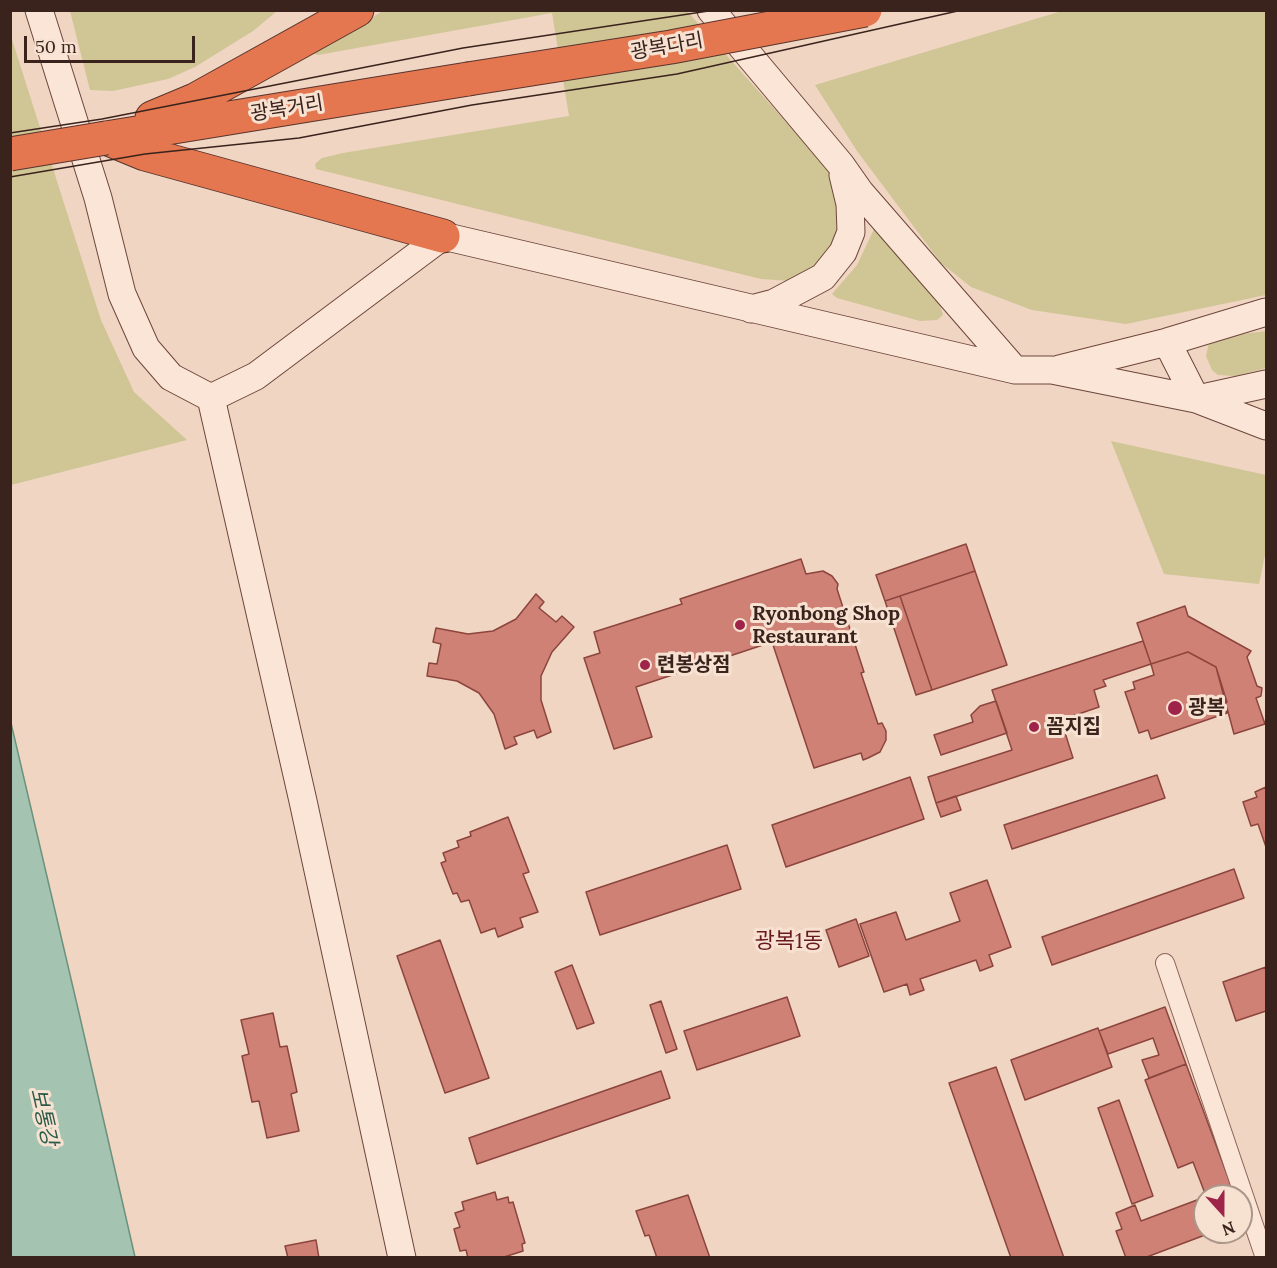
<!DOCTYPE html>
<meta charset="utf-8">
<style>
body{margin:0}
#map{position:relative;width:1277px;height:1268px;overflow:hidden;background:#f0d5c2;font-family:Lora,serif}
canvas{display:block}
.frame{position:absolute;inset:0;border:12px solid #3a231d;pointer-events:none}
.north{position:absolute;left:1193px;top:1184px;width:60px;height:60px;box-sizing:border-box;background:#f7e2d2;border:2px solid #ab968a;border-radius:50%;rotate:159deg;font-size:16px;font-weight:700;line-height:24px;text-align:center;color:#3a231d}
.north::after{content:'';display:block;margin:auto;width:21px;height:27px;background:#9e2549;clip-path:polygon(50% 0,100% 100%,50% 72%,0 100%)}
.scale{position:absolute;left:24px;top:36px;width:171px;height:27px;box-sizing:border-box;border:3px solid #3a231d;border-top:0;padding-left:8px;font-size:18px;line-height:21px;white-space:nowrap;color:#3a231d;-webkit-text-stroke:4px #f7e2d2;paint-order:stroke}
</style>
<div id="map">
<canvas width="1277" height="1268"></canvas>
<div class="frame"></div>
<div class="north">N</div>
<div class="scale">50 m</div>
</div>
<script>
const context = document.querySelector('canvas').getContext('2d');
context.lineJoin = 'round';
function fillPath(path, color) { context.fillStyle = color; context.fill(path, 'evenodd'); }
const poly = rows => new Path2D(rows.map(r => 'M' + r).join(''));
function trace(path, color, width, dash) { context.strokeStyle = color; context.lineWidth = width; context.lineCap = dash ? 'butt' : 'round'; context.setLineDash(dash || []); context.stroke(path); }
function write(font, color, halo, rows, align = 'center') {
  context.font = font + ' Lora,"Noto Sans KR",serif'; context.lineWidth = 6; context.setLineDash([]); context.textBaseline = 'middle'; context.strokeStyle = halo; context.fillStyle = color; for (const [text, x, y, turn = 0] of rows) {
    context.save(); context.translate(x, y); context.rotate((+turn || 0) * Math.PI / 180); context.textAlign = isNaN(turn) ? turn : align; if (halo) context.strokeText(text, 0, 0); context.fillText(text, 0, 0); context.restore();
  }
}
fillPath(poly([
 [70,11,70,10,277,11,253,31,195,67,168,79,113,91,90,90],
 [383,11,687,11,835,177,843,209,836,241,821,265,791,281,761,279,316,169,315,164,322,158,343,153,569,116,552,13,318,55,311,53],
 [1062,11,1266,11,1266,295,1126,324,1032,310,971,287,941,263,857,151,815,85],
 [10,33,101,320,134,392,187,440,11,485],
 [878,228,940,305,943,315,937,320,920,321,837,298,832,294,857,265,874,229],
 [1266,331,1266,368,1235,376,1218,375,1212,370,1206,356,1209,343,1220,337],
 [1111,441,1266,475,1266,550,1259,584,1164,574]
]), '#cfc595');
const water = poly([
 [11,723,79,1013,135,1257,11,1257,11,723]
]);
fillPath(water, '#a5c3b1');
trace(water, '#6b927d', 1.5);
const building = poly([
 [966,544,975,571,885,601,876,575,966,544],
 [801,559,806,574,823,571,832,576,838,584,837,589,864,672,861,673,878,724,882,723,886,731,886,740,880,752,868,758,863,760,861,753,814,768,772,642,636,687,652,737,614,749,584,658,600,653,594,632,682,604,680,599,801,559],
 [975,571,1007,665,932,690,900,596,975,571],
 [536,594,544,602,539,608,556,622,562,616,574,627,552,652,541,676,541,700,551,732,537,738,534,730,514,737,517,744,505,749,494,714,479,693,457,681,427,676,429,663,437,664,441,644,433,642,436,628,468,634,493,631,516,619,536,594],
 [900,596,932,690,916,695,885,601,900,596],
 [1185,606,1188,616,1251,651,1247,657,1257,686,1262,688,1261,696,1256,698,1265,724,1234,734,1216,667,1188,652,1151,664,1137,623,1185,606],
 [1143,641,1151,664,1103,680,1106,686,1094,690,1099,707,1061,720,1073,758,936,803,928,777,1012,750,992,690,1143,641],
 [1188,652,1216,667,1227,702,1224,703,1227,713,1151,739,1148,730,1139,733,1125,692,1135,689,1133,682,1154,675,1151,664,1188,652],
 [996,701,1007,733,941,755,934,735,973,722,971,715,980,706,996,701],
 [1157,775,1165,798,1012,849,1004,825,1157,775],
 [910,777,924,819,786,867,772,825,910,777],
 [1266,787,1266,847,1258,824,1251,826,1243,802,1257,797,1255,792,1266,787],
 [956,796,961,810,941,817,936,803,956,796],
 [508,817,529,872,523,874,538,912,520,918,523,927,498,937,495,928,481,933,469,900,461,902,457,893,453,894,441,863,446,861,443,853,459,847,457,841,471,836,470,832,508,817],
 [727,845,741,889,600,935,586,892,727,845],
 [1234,869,1244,898,1052,965,1042,937,1234,869],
 [987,880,1011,947,989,955,993,966,980,971,976,960,920,979,924,990,910,995,907,984,884,992,860,924,896,912,906,940,960,921,950,893,987,880],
 [856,919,869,956,839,967,826,930,856,919],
 [440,940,489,1078,445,1093,397,956,440,940],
 [572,965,594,1023,577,1029,555,972,572,965],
 [1266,967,1266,1011,1236,1021,1223,982,1266,967],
 [787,997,800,1036,697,1070,684,1031,787,997],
 [661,1001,677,1049,666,1053,650,1005,661,1001],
 [1165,1007,1186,1064,1149,1078,1142,1060,1159,1055,1153,1038,1108,1054,1099,1031,1165,1007],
 [273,1013,280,1047,287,1046,297,1092,291,1094,299,1131,267,1138,259,1101,252,1102,242,1056,249,1054,241,1020,273,1013],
 [1098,1028,1112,1067,1025,1100,1011,1060,1098,1028],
 [1186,1064,1235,1196,1206,1196,1193,1162,1178,1168,1145,1080,1186,1064],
 [996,1067,1064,1258,1011,1258,949,1083,996,1067],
 [661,1071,670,1098,477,1164,469,1138,661,1071],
 [1119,1100,1153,1196,1132,1204,1098,1108,1119,1100],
 [495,1192,497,1200,508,1197,509,1203,513,1202,525,1243,522,1244,523,1251,501,1258,468,1258,466,1250,460,1251,454,1229,460,1227,455,1213,464,1210,462,1202,495,1192],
 [688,1195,710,1258,657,1258,649,1235,645,1236,636,1211,688,1195],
 [1205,1197,1205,1232,1213,1232,1144,1258,1126,1258,1116,1231,1122,1229,1116,1213,1135,1205,1141,1221,1205,1197],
 [316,1240,319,1258,288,1258,285,1246,316,1240]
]);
fillPath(building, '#d08176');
trace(building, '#8c453d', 1.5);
const street = poly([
 [1165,963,1265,1258]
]);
const secondary = poly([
 [39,10,98,198,122,294,146,348,171,377,211,398,303,801,402,1258],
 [711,10,841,165,860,192,1015,370],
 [751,309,774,303,823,277,843,252,851,232,850,204,843,175],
 [1167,342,1196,399],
 [1059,369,1167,342,1266,312],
 [211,398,256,376,443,236,1015,370,1052,370,1196,399,1266,426],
 [1198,399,1266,384]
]);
const highway = poly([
 [152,118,195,100,357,10],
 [106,138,468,79],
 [106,138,145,154,443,236]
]);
trace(street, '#8b6458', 20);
trace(secondary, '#6d463b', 29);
trace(highway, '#59342d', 35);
trace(street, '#fbe5d6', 18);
trace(secondary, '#fbe5d6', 27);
trace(highway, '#e4774f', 33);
trace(poly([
 [10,133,102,119,463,48,715,10],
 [10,177,145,154,299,138,472,105,677,74,962,10]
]), '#3a231d', 1.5);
const highwayBridge = poly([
 [468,79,671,47,865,10],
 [10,154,106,138]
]);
trace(highwayBridge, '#59342d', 35, []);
trace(highwayBridge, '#e4774f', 33);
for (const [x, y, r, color] of [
 [740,625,6,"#9e2549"],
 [645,665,6,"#9e2549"],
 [1175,708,8,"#9e2549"],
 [1034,727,6,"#9e2549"]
]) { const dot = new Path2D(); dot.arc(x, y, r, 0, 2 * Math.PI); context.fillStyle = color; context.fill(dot); trace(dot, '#f7e2d2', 2); }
write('20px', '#3a231d', '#f7e2d2', [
 ["광복다리",667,47,-10],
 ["광복거리",287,109,-9]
]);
write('bold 20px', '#3a231d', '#f7e2d2', [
 ["Ryonbong Shop",752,614],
 ["Restaurant",752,637],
 ["련봉상점",657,665],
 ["광복",1188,708],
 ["꼼지집",1046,727]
], 'left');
write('italic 21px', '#2c5b4a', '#f7e2d2', [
 ["보통강",43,1117,77]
]);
write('22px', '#691a21', '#f7e2d2', [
 ["광복1동",789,942]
]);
</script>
